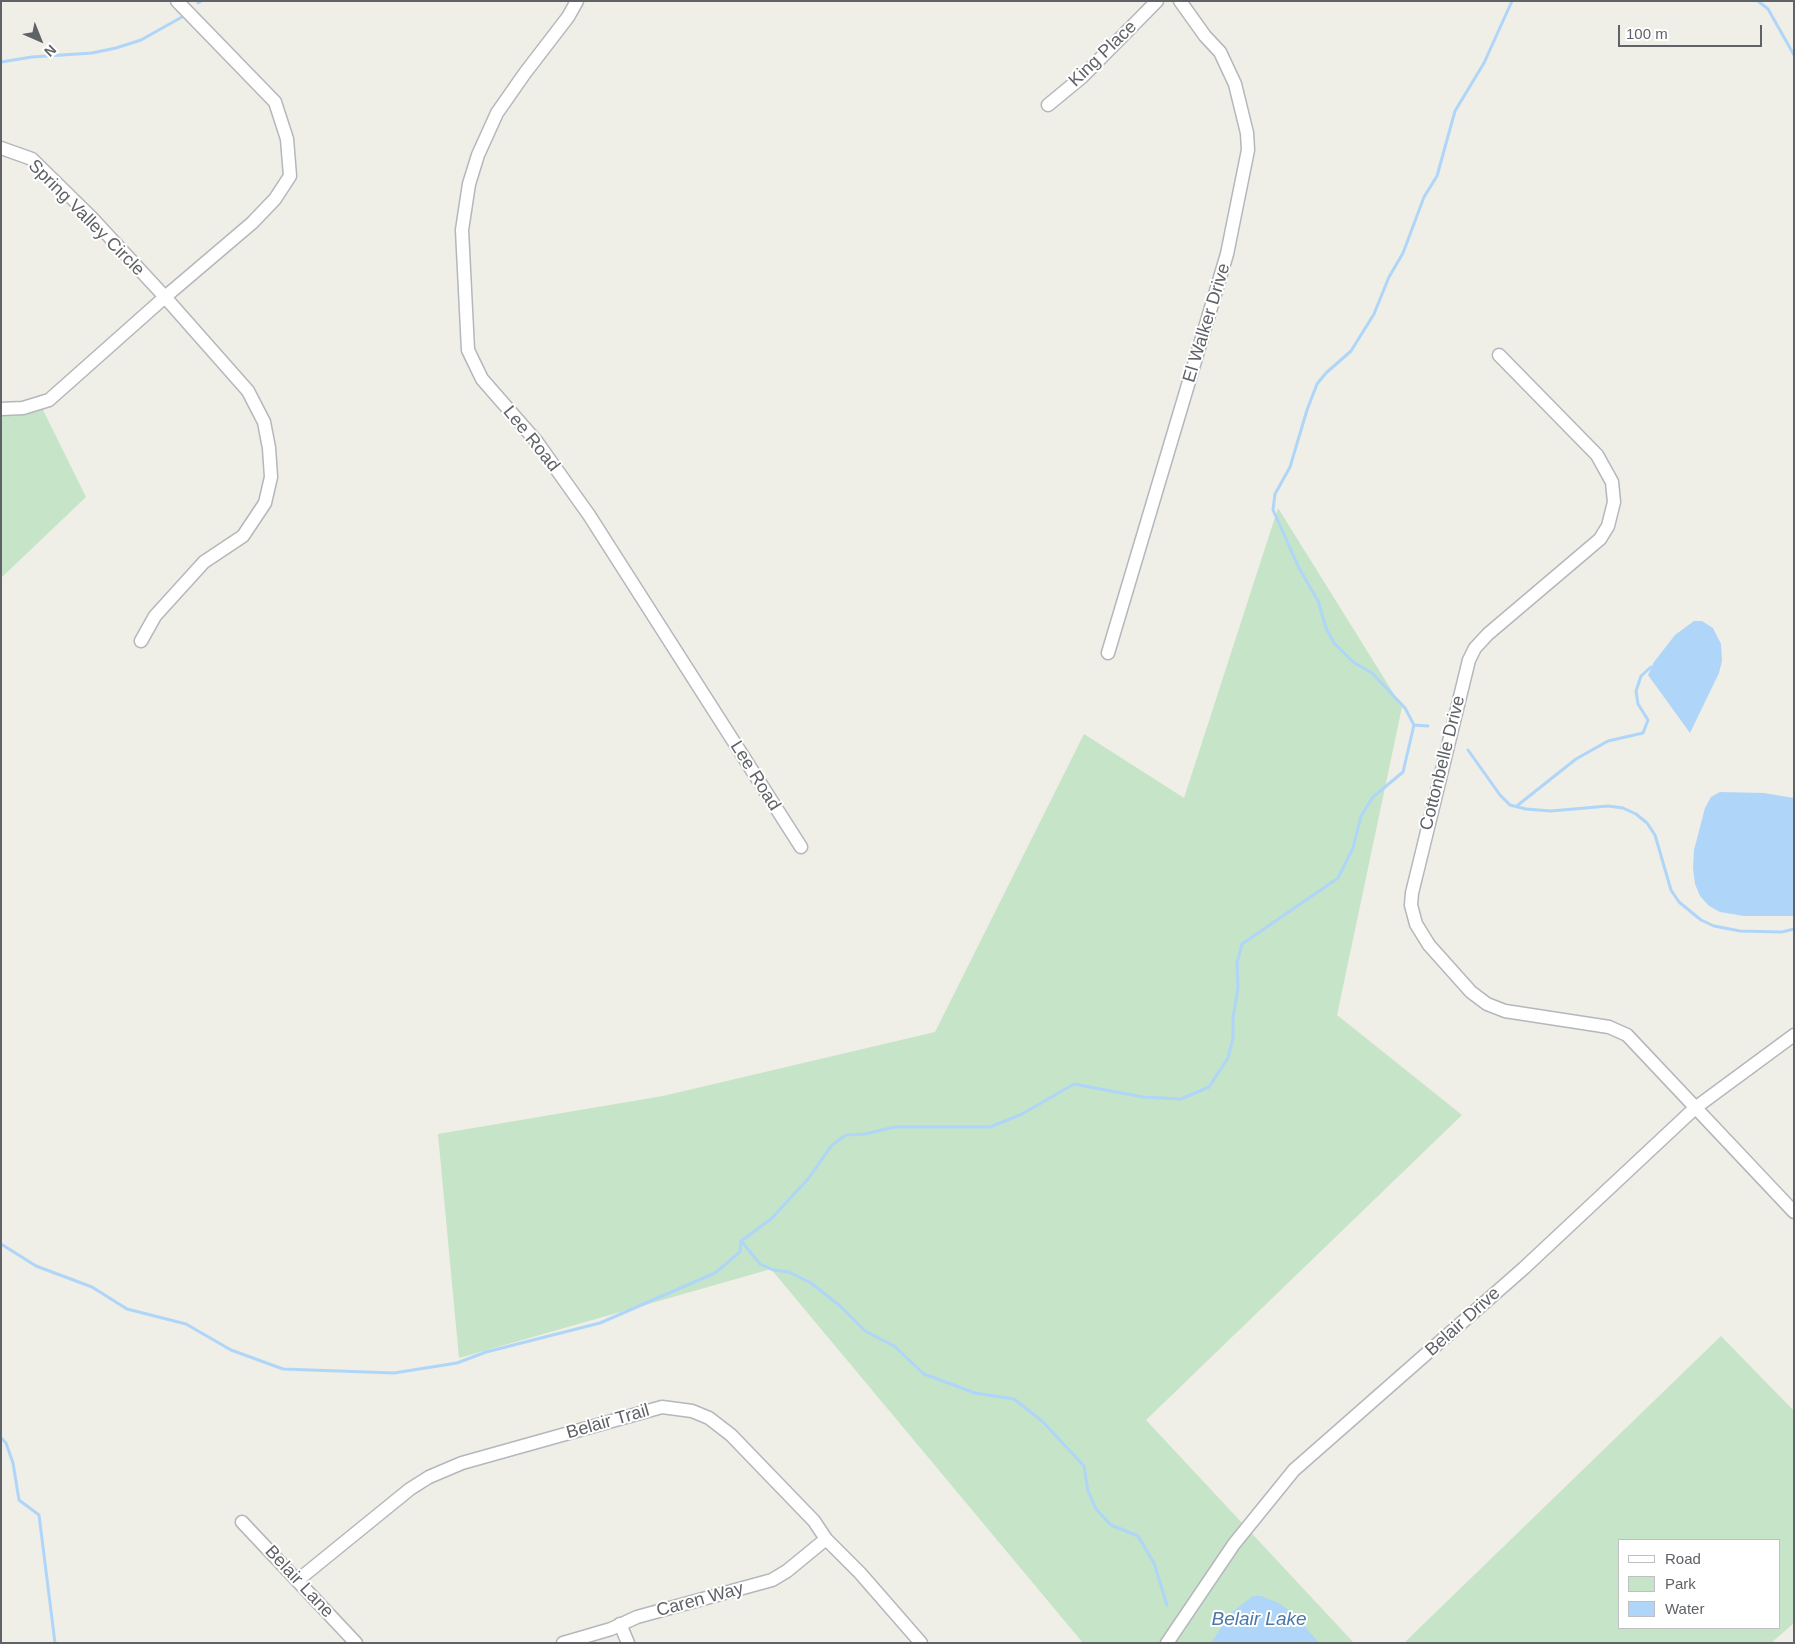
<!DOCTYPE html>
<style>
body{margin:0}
#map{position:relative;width:1795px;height:1644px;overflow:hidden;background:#efeee7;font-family:Arial,sans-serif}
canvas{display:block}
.frame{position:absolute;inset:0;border:2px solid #5f6266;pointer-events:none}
.legend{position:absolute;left:1618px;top:1539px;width:162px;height:90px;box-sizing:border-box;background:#fff;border:1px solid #bfc0c2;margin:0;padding:6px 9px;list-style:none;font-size:15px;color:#5f6266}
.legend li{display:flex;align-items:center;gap:10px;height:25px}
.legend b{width:25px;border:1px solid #bfc0c2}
.north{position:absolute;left:15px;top:15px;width:50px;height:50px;-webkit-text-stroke:4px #fff;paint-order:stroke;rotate:136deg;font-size:14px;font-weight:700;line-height:20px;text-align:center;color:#5f6266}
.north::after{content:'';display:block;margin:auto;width:18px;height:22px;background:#5f6266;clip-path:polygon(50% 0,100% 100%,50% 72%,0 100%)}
.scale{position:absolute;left:1618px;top:25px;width:144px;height:22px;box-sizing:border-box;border:2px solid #5f6266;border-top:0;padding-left:6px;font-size:15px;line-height:18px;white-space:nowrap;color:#5f6266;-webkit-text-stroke:4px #fff;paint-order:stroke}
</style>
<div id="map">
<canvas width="1795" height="1644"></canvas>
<div class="frame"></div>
<ul class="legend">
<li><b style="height:6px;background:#fff"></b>Road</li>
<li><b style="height:14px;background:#c6e4c7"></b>Park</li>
<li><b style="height:14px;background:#afd6f8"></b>Water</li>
</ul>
<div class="north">N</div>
<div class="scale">100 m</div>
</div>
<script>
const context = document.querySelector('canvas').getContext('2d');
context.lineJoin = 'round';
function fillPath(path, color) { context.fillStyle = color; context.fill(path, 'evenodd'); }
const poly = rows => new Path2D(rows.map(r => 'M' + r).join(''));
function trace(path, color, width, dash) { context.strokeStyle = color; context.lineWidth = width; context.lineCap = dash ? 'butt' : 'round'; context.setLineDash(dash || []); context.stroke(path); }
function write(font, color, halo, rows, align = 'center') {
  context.font = font + ' Arial,sans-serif'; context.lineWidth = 4; context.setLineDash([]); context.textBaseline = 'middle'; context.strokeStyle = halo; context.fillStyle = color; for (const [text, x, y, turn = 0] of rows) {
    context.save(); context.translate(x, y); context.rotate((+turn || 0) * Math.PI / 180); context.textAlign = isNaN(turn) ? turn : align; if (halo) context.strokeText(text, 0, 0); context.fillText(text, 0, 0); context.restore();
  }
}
fillPath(poly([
 [41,406,86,497,1,578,1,407],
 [1278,508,1402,707,1337,1015,1462,1115,1146,1420,1354,1643,1083,1643,771,1269,459,1358,438,1134,663,1096,935,1032,1084,734,1184,798],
 [1721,1336,1794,1411,1794,1623,1771,1643,1404,1643],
 [1619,1540,1779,1540,1779,1628,1619,1628]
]), '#c6e4c7');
fillPath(poly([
 [1694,621,1702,621,1713,628,1721,644,1722,661,1719,673,1690,733,1648,675,1654,662,1675,635],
 [1720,792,1764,793,1794,798,1794,916,1744,916,1720,912,1709,906,1700,896,1695,884,1693,868,1694,850,1705,808,1711,797],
 [1253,1596,1261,1596,1279,1603,1297,1617,1319,1643,1211,1643,1231,1613]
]), '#afd6f8');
trace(poly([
 [1758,1,1768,9,1794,55],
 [198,3,201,1],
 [1,62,32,57,92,53,116,48,141,40,182,17],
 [1414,725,1428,726],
 [1468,750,1500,795,1510,805,1526,809,1551,811,1608,806,1623,808,1636,814,1647,823,1655,835,1671,890,1679,902,1701,920,1714,926,1740,931,1782,932,1794,929],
 [1518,805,1576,759,1608,741,1643,733,1648,720,1638,704,1636,691,1641,676,1651,667],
 [742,1242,760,1264,773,1270,789,1272,811,1283,839,1305,865,1331,894,1346,924,1374,975,1393,1014,1399,1042,1421,1084,1466,1088,1491,1096,1509,1111,1525,1138,1536,1154,1563,1167,1605],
 [1,1244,36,1266,92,1287,127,1309,186,1324,231,1350,283,1369,394,1373,457,1363,486,1352,600,1323,715,1273,740,1252,741,1241,771,1219,808,1179,832,1145,846,1135,865,1134,895,1127,990,1127,1022,1114,1074,1084,1143,1097,1181,1099,1209,1087,1228,1058,1233,1038,1233,1018,1238,988,1237,963,1242,944,1338,878,1353,848,1361,816,1373,797,1403,772,1414,725,1405,708,1372,673,1353,662,1334,643,1326,628,1318,601,1299,568,1273,510,1275,494,1290,467,1307,410,1317,384,1326,373,1351,351,1374,314,1389,277,1403,253,1424,197,1437,176,1455,111,1484,63,1512,1],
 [1,1438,6,1443,13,1463,19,1500,39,1515,55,1643]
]), '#afd6f8', 3);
const minor = poly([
 [577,1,568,17,525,73,497,113,478,155,469,184,462,230,468,350,482,379,537,442,589,515,801,847],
 [1048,105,1082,77,1157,1],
 [1,148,32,159,92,218,165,297,49,400,23,408,1,409],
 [1499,355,1597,455,1612,482,1614,502,1608,526,1600,539,1488,634,1475,648,1469,660,1412,893,1411,905,1416,924,1429,945,1471,992,1487,1004,1505,1011,1609,1027,1627,1035,1794,1212],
 [141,641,155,616,204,562,243,536,265,503,271,477,269,448,264,422,248,391,165,297,252,223,275,199,290,176,287,139,275,102,177,1],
 [1108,653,1227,254,1248,150,1247,133,1235,84,1220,52,1205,36,1180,1],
 [242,1522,356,1643],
 [298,1580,410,1489,429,1477,462,1463,662,1407,692,1411,709,1418,731,1435,814,1521,826,1539,860,1573,921,1643],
 [620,1624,628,1643],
 [563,1643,611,1629,637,1617,772,1580,787,1571,826,1539],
 [1167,1643,1234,1544,1294,1470,1524,1268,1695,1108,1794,1035]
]);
trace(minor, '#b4b7bb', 15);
trace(minor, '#fff', 12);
write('18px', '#5f6266', '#fff', [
 ["King Place",1103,54,-44],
 ["Spring Valley Circle",86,218,45],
 ["El Walker Drive",1207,323,-73],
 ["Lee Road",531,439,51],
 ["Cottonbelle Drive",1443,763,-76],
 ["Lee Road",755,776,58],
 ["Belair Drive",1463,1322,-42],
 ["Belair Trail",608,1422,-16],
 ["Belair Lane",299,1582,47],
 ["Caren Way",700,1600,-15]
]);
write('italic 19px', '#4c78a9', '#fff', [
 ["Belair Lake",1259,1620]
]);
</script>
